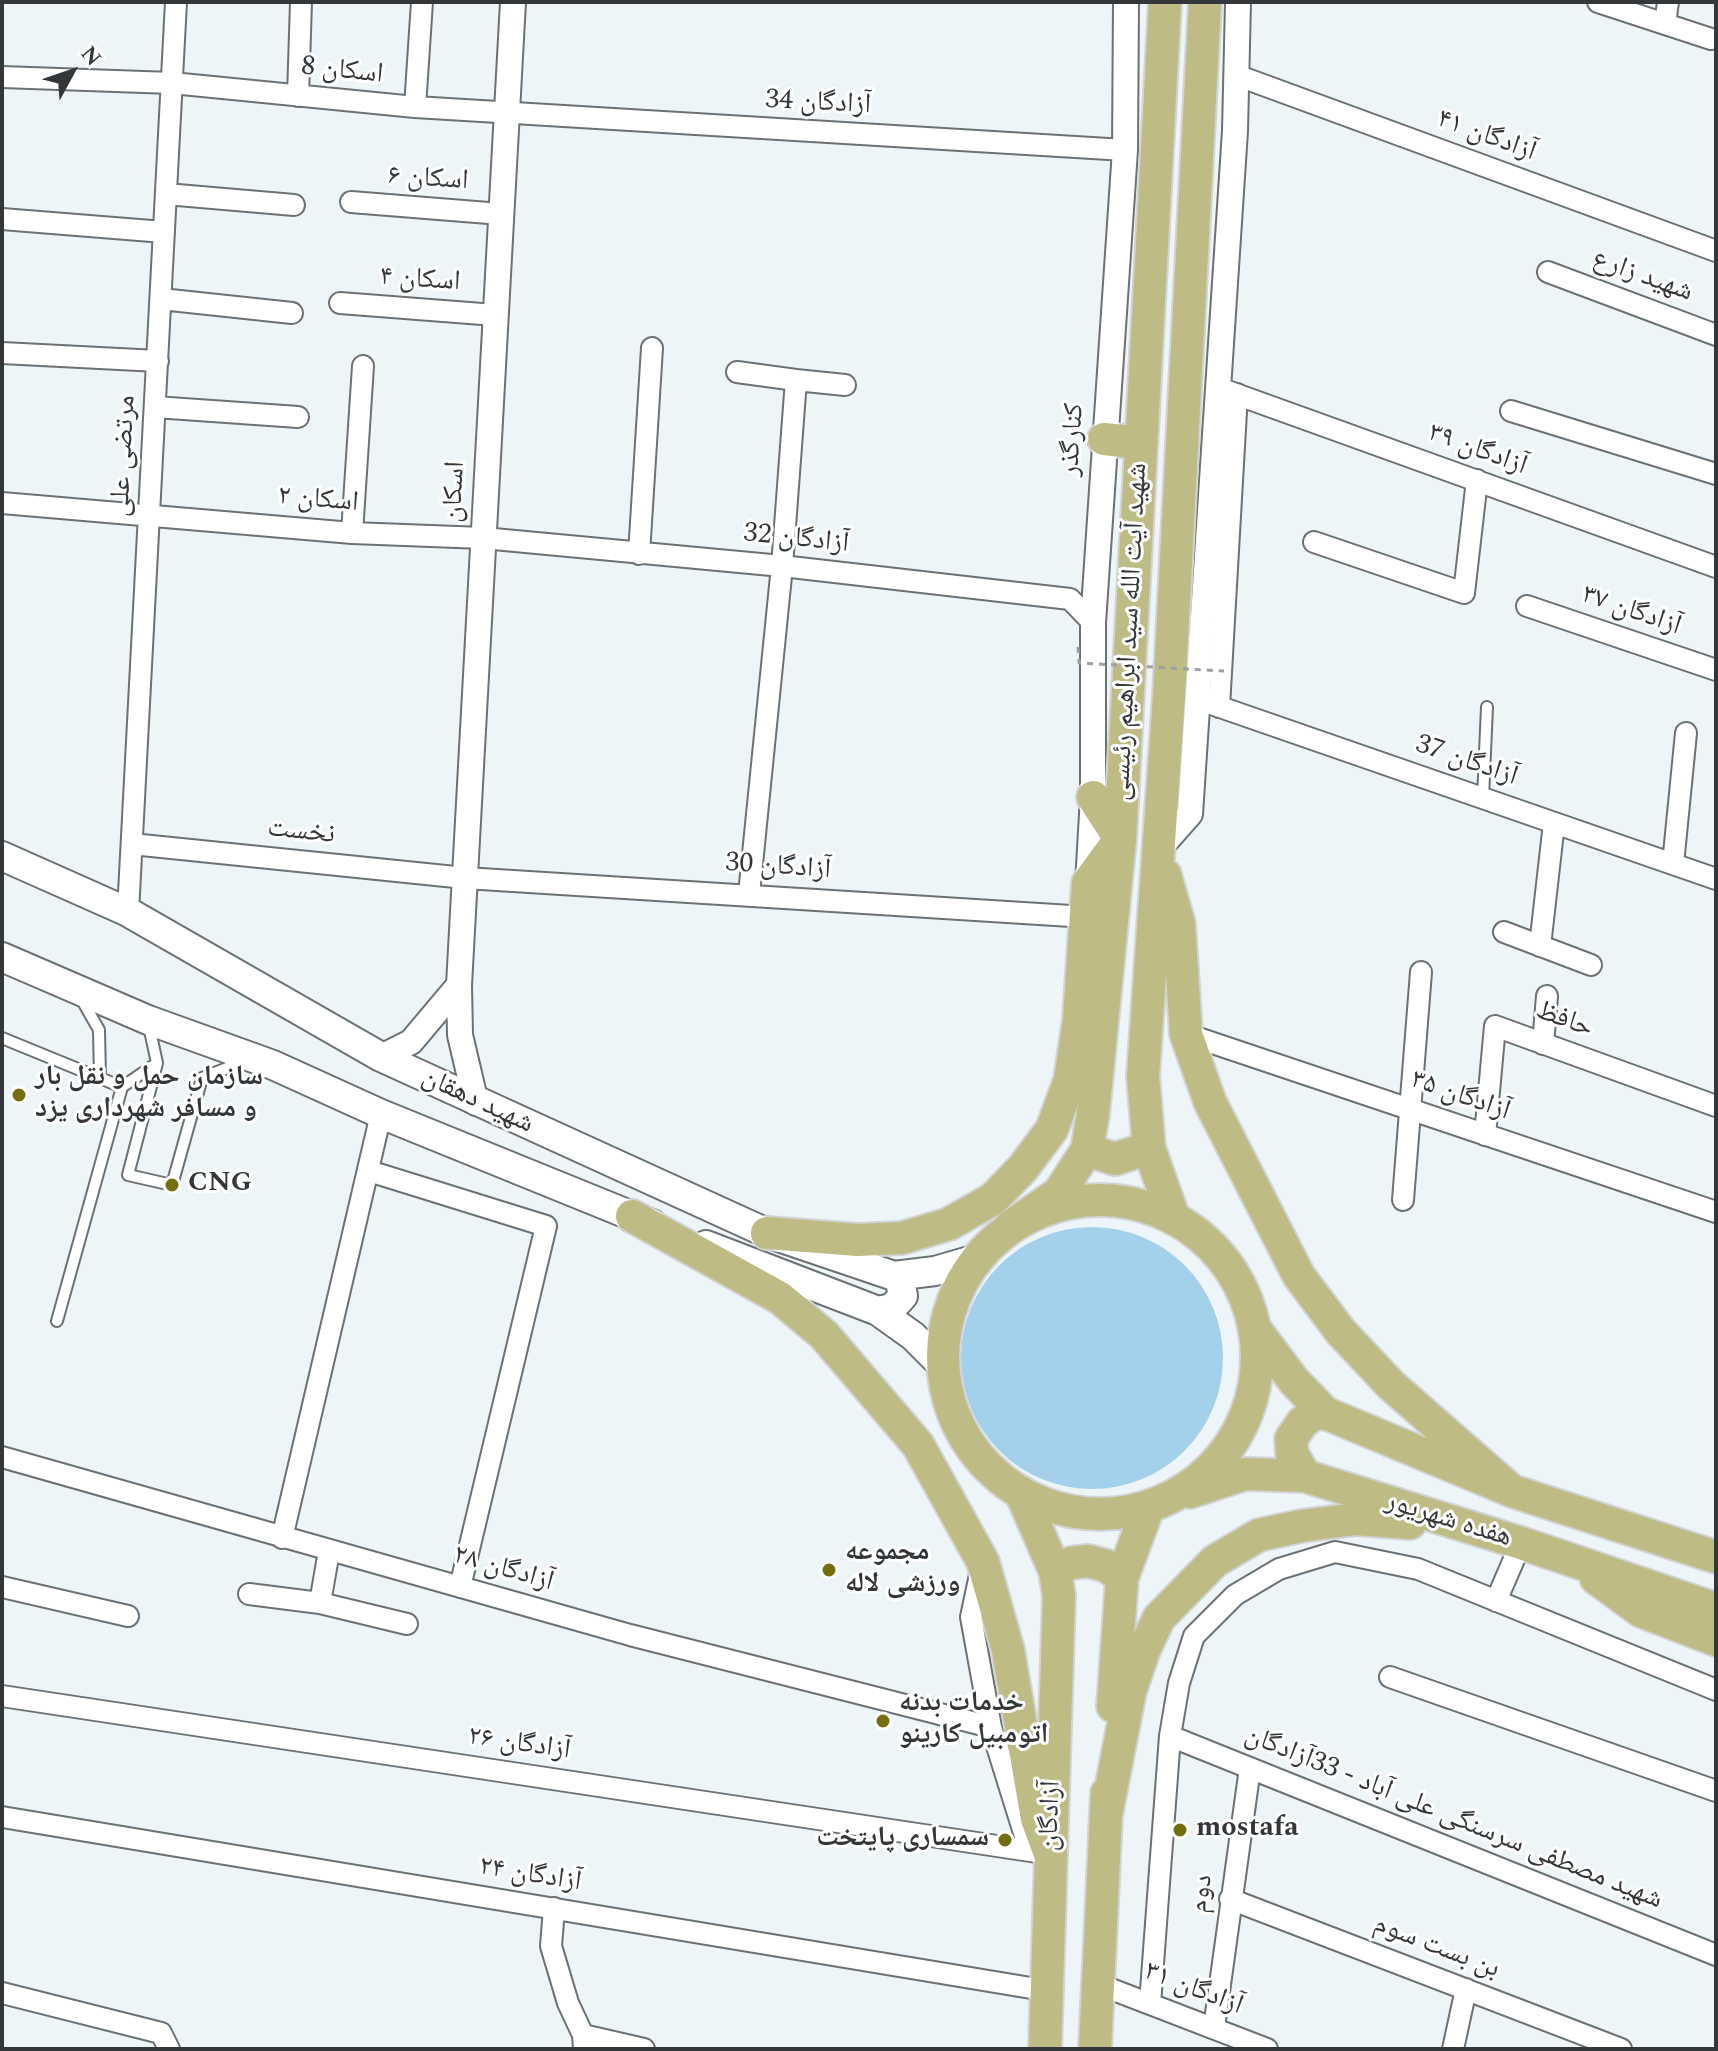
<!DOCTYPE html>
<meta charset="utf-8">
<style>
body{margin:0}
#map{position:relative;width:1718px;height:2051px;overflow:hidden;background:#eef5f9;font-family:Spectral,serif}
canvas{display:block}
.frame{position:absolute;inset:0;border:4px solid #343739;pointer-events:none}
.north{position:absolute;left:32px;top:32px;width:80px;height:80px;-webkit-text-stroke:6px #fff;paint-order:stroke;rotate:50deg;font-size:22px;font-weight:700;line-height:32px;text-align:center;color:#343739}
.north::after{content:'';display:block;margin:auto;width:28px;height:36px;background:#343739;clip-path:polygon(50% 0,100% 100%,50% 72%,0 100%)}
</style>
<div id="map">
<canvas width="1718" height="2051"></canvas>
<div class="frame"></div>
<div class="north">N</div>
</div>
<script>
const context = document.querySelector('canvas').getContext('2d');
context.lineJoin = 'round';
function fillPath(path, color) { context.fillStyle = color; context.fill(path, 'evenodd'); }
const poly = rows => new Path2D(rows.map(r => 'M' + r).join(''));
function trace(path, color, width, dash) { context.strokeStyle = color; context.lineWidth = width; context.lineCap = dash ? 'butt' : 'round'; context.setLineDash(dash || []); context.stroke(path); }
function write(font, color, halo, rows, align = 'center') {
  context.font = font + ' Spectral,"Noto Naskh Arabic",serif'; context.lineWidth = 6; context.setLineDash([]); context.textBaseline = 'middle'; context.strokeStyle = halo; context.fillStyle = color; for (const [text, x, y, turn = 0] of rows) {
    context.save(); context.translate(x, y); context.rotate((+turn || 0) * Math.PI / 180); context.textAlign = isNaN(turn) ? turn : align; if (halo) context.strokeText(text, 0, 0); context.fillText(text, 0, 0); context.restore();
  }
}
fillPath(poly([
 '961 1358a131 131 0 1 1 262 0a131 131 0 1 1-262 0Z'
]), '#a3d0ea');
const service = poly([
 [1483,798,1487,707],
 [82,1000,99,1030,100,1077],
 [149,1026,157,1063,128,1175,172,1185,202,1078,240,1063],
 [2,1038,122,1087,157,1063],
 [57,1321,122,1087]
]);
const minor = poly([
 [1598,2,1711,39],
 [1665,24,1668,2],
 [1236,75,1716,251],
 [2,77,172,83,415,107,1125,150],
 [298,96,301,2],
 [415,107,422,2],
 [166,194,294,205],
 [351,202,501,214],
 [2,219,164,232],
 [1548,272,1716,335],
 [161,299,292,313],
 [340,303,495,315],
 [2,353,158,361],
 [737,372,796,380],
 [1219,388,1716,567],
 [155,407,298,417],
 [1511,411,1716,474],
 [2,503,352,533,483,538,782,566,1070,599,1093,623],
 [352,533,363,366],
 [1314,542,1464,593,1477,480],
 [639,554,652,348],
 [1527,606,1716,670],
 [1197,699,1716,879],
 [1219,707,1237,394],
 [132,844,465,878,1087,917],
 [1673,864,1686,733],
 [749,894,782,566,796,380,845,385],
 [128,912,176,2],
 [1504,932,1591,965],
 [1540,946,1554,823],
 [1186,1034,1716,1212],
 [1543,1044,1547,996],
 [1485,1135,1495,1026,1716,1106],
 [369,1171,546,1226,460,1587],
 [1403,1200,1421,972],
 [2,1457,630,1635,991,1727],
 [282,1538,381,1114],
 [329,1551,320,1603,407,1624],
 [981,1570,971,1617,991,1727,1029,1849],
 [2,1587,128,1616],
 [249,1594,320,1603],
 [1496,1601,1521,1543],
 [1390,1677,1716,1791],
 [2,1696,1050,1854],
 [1170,1736,1716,1955],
 [2,1817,1049,1991],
 [1230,1899,1621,2049],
 [554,1908,551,1946,568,2003,583,2035,584,2049],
 [1098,1984,1267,2049],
 [2,1993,161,2033,169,2049],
 [1150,2004,1170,1736,1179,1683,1194,1636,1235,1595,1279,1569,1335,1552,1418,1569,1716,1690],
 [1214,2028,1250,1768],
 [583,2035,644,2049],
 [1453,2049,1466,1989]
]);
const tertiary = poly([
 [1159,849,1190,814,1235,131,1238,2],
 [1088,883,1093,797,1093,623,1125,150,1126,2],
 [381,1057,411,1042,459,985],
 [476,1103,460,1035,459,985,513,2]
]);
const secondary = poly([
 [2,856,128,912,381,1057,767,1233,894,1276,935,1271,976,1259],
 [2,957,148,1020,273,1065,381,1114,652,1224],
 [706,1245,878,1311,913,1336,943,1366],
 [878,1311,892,1308,903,1296,900,1281,894,1276]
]);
const primary = poly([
 [1104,439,1141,443],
 [1165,875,1179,924,1186,1034,1210,1102,1299,1276,1341,1332,1391,1385,1512,1491],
 [1087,1150,1115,1159,1149,1148],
 '943 1357a157 157 0 1 1 314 0a157 157 0 1 1-314 0Z',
 [632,1216,780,1298,824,1335,918,1445,983,1562,1008,1650,1037,1819,1050,1854],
 [1174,1219,1149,1148,1143,1076,1169,696,1205,2],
 [1010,1227,1059,1193,1087,1150,1093,1114,1120,839,1165,2],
 [767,1233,858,1240,902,1238,949,1224,993,1199,1023,1168,1052,1129,1070,1080,1079,1020,1088,883,1120,839,1093,797],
 [1255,1329,1294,1381,1325,1413,1512,1491,1716,1557],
 [1305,1476,1292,1454,1291,1439,1302,1423,1313,1414,1325,1413],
 [1190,1492,1245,1474,1305,1476,1521,1543,1716,1609],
 [1022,1495,1055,1571,1059,1596,1045,2049],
 [1055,1571,1071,1563,1088,1561,1107,1566,1122,1578],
 [1596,1578,1641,1611,1716,1640],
 [1113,1706,1122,1578,1148,1508],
 [1106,1815,1130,1691,1144,1650,1159,1618,1215,1561,1259,1535,1301,1526,1356,1519,1410,1523],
 [1095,2049,1107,1793]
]);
trace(service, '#6b7174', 14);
trace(minor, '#6b7174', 24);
trace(tertiary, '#6b7174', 28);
trace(secondary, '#6b7174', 32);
trace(primary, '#d2d3d3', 36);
trace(service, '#fff', 10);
trace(minor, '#fff', 20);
trace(tertiary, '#fff', 24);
trace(secondary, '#fff', 28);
trace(primary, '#bebb84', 32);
trace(poly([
 [1078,647,1079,663,1224,671]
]), '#9ba0a3', 3, [6, 6]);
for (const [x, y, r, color] of [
 [19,1095,8,"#736f0f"],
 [172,1185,8,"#736f0f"],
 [829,1570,8,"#736f0f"],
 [883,1721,8,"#736f0f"],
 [1180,1830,8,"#736f0f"],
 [1005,1840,8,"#736f0f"]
]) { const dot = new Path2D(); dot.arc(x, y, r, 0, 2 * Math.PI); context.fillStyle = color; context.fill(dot); trace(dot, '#fff', 3); }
write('28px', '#343739', '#fff', [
 ["اسکان 8",342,72,6],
 ["آزادگان 34",818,104,3],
 ["آزادگان ۴۱",1486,137,20],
 ["اسکان ۶",428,180,4],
 ["شهید زارع",1642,277,20],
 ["اسکان ۴",420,281,4],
 ["کنارگذر",1074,440,-86],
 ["آزادگان ۳۹",1477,451,20],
 ["مرتضی علی",125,456,-87],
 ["اسکان",456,492,-87],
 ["اسکان ۲",318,501,5],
 ["آزادگان 32",796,540,6],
 ["آزادگان ۳۷",1631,612,19],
 ["شهید آیت الله سید ابراهیم رئیسی",1131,632,-87],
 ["آزادگان 37",1466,762,19],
 ["نخست",301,833,6],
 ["آزادگان 30",778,868,4],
 ["حافظ",1564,1021,20],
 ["آزادگان ۳۵",1460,1097,19],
 ["شهید دهقان",477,1102,25],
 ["هفده شهریور",1448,1521,17],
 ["۲۸ آزادگان",503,1570,16],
 ["۲۶ آزادگان",519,1745,8],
 ["آزادگان",1052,1816,-88],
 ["شهید مصطفی سرسنگی علی آباد - 33آزادگان",1453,1819,22],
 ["۲۴ آزادگان",530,1876,9],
 ["دوم",1203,1894,-82],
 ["بن بست سوم",1436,1948,21],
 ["۳۱ آزادگان",1193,1990,21]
]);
write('bold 28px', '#343739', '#fff', [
 ["سازمان حمل و نقل بار",35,1079],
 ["و مسافر شهرداری یزد",35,1111],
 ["CNG",188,1185],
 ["مجموعه",845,1554],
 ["ورزشی لاله",845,1586],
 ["خدمات بدنه",899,1705],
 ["اتومبیل کارینو",899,1737],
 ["mostafa",1196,1830],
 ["سمساری پایتخت",989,1840,"right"]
], 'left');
</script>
